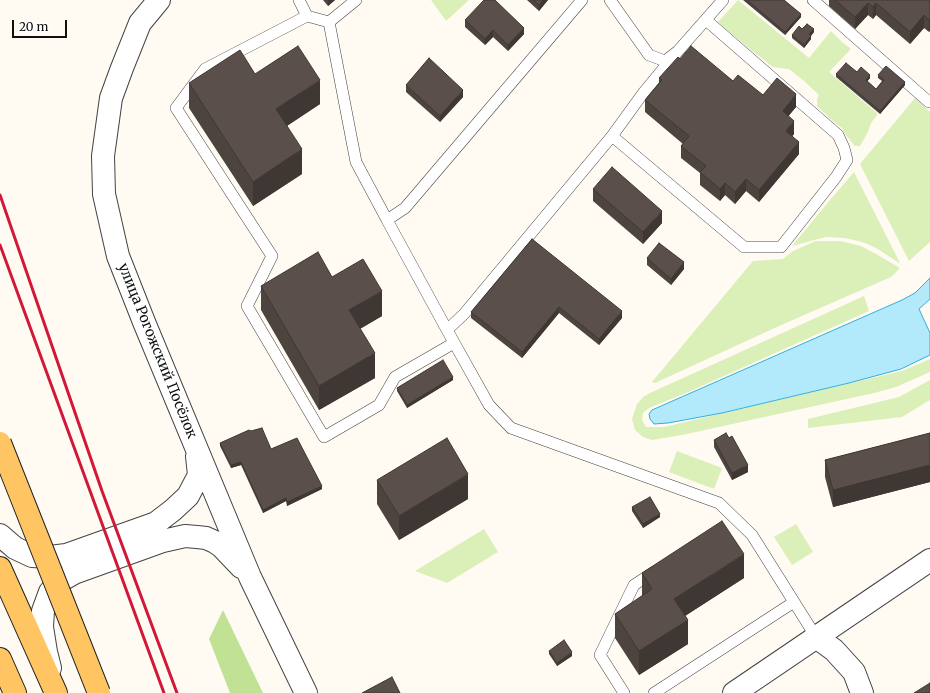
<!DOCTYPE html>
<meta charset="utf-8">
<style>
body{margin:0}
#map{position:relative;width:930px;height:693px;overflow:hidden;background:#fffbf3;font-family:Merriweather,serif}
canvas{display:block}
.scale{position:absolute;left:12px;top:20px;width:55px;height:18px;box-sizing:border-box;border:2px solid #101010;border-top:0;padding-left:5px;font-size:12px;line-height:14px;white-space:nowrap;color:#101010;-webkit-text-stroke:3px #fff;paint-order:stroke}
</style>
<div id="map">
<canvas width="930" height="693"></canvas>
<div class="scale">20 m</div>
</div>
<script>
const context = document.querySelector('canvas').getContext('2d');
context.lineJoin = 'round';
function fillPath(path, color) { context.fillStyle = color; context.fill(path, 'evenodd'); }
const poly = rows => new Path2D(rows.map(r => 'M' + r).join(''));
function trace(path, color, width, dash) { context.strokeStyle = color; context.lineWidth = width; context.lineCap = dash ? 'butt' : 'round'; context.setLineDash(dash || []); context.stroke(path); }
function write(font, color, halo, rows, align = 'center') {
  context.font = font + ' Merriweather,serif'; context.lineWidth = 4; context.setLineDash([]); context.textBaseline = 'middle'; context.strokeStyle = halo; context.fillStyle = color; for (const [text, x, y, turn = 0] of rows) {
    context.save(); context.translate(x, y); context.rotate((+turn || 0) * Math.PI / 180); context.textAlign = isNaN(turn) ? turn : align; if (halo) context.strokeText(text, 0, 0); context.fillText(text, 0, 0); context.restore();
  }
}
fillPath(poly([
 [431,0,469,0,446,21],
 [738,0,809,58,831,31,842,42,851,49,829,72,878,114,871,123,868,132,860,146,855,146,845,134,842,128,833,121,817,106,817,99,819,95,804,81,789,69,779,68,773,67,751,50,718,22],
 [915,98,930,112,930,242,909,261,860,164],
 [854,172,900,263,899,263,881,251,872,246,862,242,845,238,826,237,792,246,816,217,830,200],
 [816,241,840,241,861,246,876,254,900,268,891,277,779,326,655,383,652,382,753,261,783,259,793,251],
 [864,296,869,311,686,393,649,408,643,413,642,420,646,427,664,427,902,371,930,359,930,372,896,387,874,393,682,435,652,440,643,437,635,430,632,419,637,404,643,397,650,393],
 [930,380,930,400,902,417,808,428,808,419,899,397],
 [677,451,722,468,714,489,669,472],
 [796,524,813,552,792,565,774,537],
 [484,529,498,552,447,583,415,571]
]), '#dbefb8');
fillPath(poly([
 [223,610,263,693,230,693,209,639]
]), '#c1e195');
const water = poly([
 [930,278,930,299,919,309,930,333,930,355,901,369,849,383,722,413,668,423,654,424,650,419,649,414,652,410,902,300,915,293,930,278]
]);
fillPath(water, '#b2eafc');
trace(water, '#31aedc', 1);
const service = poly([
 [299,0,307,16,329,22,356,0],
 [582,0,405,208,387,220,447,330,489,405,511,428,719,503,752,535,816,637],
 [610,0,649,55,665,61,678,51,723,0],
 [813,0,929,102,930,102],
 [307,16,205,69,176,108,272,256,247,306,324,437,379,405,395,377,454,343],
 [329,22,356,162,387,220],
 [678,51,644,92,612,136,744,247,781,247,836,177,847,160,844,148,838,135,706,20],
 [447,330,464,314,612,136],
 [624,693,600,655,634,585,654,572],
 [654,693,794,602]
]);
const minor = poly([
 [816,637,834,650,854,672,862,693]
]);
const tertiary = poly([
 [159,0,140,23,122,68,111,98,103,156,104,194,118,256,144,322,250,577,306,693],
 [0,535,15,548,32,556,50,557,66,555,156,523,173,510,188,496,199,475,197,456],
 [50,668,46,652,42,627,43,611,50,592,60,581,74,573,163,541,185,536,197,537,206,538,215,542,221,546,241,567],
 [734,693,930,560]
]);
const primary = poly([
 [0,568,56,693],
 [0,659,15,693]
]);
trace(service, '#434343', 12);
trace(minor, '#434343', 24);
trace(tertiary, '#434343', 24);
trace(primary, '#212121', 24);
trace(service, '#fff', 11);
trace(minor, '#fff', 22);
trace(tertiary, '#fff', 22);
trace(primary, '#ffc563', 22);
trace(poly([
 [0,195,102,491,177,693],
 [0,245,164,693]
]), '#d11839', 3);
const primaryBridge = poly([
 [0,443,99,693]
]);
trace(primaryBridge, '#212121', 24, []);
trace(primaryBridge, '#ffc563', 22);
fillPath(poly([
 [323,0,335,0,328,6],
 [527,0,548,0,539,11],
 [743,0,784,0,801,17,785,35],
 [829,0,930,0,929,32,924,28,910,44,876,15,873,19,868,15,855,29,829,6],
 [465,20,524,34,508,51,493,37,485,45,465,27],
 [802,29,814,32,811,36,811,39,804,48,792,38,792,35],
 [680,59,733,81,763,95,796,107,788,116,794,134,792,136,799,154,759,202,746,191,735,204,725,195,720,201,700,185,700,173,681,158,681,146,683,144,645,112,645,100,659,83,659,78],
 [857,72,870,78,867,81,876,89,882,81,878,78,878,75,905,85,880,114,836,77,836,74],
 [255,74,320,104,287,126,302,174,253,206,189,108,189,83],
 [406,85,463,97,440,122,406,92],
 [593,189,662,223,643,244,593,201],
 [532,239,622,318,599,345,559,313,522,358,471,318,471,312],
 [647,258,684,269,671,285,647,265],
 [332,277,382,316,360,329,375,378,319,410,261,310,261,286],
 [453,380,407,408,397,391,397,388],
 [930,433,930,482,833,507,825,477,825,460],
 [714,440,748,472,732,480,714,447],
 [220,443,271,449,322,489,287,506,286,501,263,513,241,465,231,468,220,446],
 [377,480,468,499,399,540,377,504],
 [632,507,660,517,643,528,632,511],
 [642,573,744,578,685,616,688,644,639,675,615,638,615,614,642,596],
 [549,651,572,656,557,666,549,654]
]), '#4d4440');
fillPath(poly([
 [328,0,335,0,328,6],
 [543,0,548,0,539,11,539,5],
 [868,3,868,15,855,29,855,17],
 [876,3,876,15,873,19,873,7],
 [801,14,801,17,785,35,785,32],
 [924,15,924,28,910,44,910,32],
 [930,18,930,31,929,32,929,20],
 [524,28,524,34,508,51,508,45],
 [814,29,814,32,809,38,809,34],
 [493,30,493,37,485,45,485,39],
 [811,36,811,39,804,48,804,45],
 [870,75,870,78,866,83,866,80],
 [320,80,320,104,276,133,276,109],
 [905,82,905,85,880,114,880,111],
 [463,90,463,97,440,122,440,116],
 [796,94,796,107,783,123,783,111],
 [794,121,794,134,786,144,786,131],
 [799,142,799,154,759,202,759,190],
 [302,149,302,174,253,206,253,182],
 [746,179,746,191,735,204,735,192],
 [725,183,725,195,720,201,720,189],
 [662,211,662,223,643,244,643,232],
 [684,262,684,269,671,285,671,279],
 [382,291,382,316,349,335,349,310],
 [559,307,559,313,522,358,522,352],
 [622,311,622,318,599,345,599,339],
 [375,353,375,378,319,410,319,386],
 [453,377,453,380,407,408,407,405],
 [241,462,241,465,231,468,231,465],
 [748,465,748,472,732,480,732,473],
 [930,465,930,482,833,507,833,490],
 [468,474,468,499,399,540,399,516],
 [322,486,322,489,287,506,287,502],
 [286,498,286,501,263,513,263,510],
 [660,514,660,517,643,528,643,524],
 [744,554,744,578,674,623,674,599],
 [688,620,688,644,639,675,639,651],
 [572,652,572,656,557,666,557,663]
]), '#3f3734');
const building = poly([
 [484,0,495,0,524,28,508,45,493,30,485,39,465,20,484,0],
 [534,0,543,0,539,5,534,0],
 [747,0,784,0,801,14,785,32,747,0],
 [835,0,930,0,930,18,929,20,924,15,910,32,876,3,873,7,868,3,855,17,835,0],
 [807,24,814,29,809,34,811,36,804,45,792,35,799,26,802,29,807,24],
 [298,46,320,80,276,109,302,149,253,182,189,83,240,50,255,74,298,46],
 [691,46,733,81,738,75,763,95,777,78,796,94,783,111,794,121,786,131,799,142,759,190,746,179,735,192,725,183,720,189,700,172,706,166,681,146,689,136,645,100,662,80,659,78,678,57,680,59,691,46],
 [429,58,463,90,440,116,406,85,429,58],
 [846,63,857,72,861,67,870,75,866,80,876,89,884,80,878,75,886,66,905,82,880,111,836,74,846,63],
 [612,167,662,211,643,232,593,189,612,167],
 [532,239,622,311,599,339,559,307,522,352,471,312,532,239],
 [659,243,684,262,671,279,647,258,659,243],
 [318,252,332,277,363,259,382,291,349,310,375,353,319,386,261,286,318,252],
 [443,360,453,377,407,405,397,388,443,360],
 [262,428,271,449,297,438,322,486,287,502,286,498,263,510,241,462,231,465,220,443,249,430,251,431,262,428],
 [726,433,729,438,732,436,748,465,732,473,714,440,726,433],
 [930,433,930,465,833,490,825,460,930,433],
 [447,438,468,474,399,516,377,480,447,438],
 [650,497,660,514,643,524,632,507,650,497],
 [722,521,744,554,674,599,688,620,639,651,615,614,652,589,642,573,722,521],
 [564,640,572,652,557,663,549,651,564,640],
 [392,677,400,693,362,693,392,677],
 [930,683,930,693,914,693,930,683]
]);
fillPath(building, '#5a4f4b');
trace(building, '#3f3734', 1);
write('14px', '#101010', '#fff', [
 ["улица Рогожский Посёлок",157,351,68]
]);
</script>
